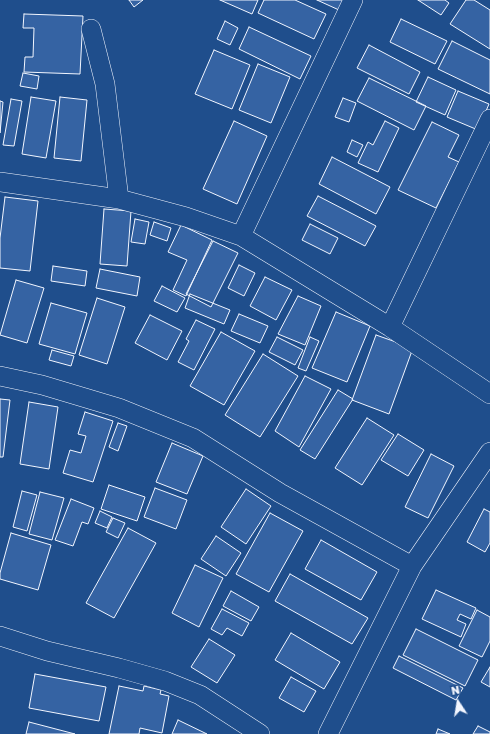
<!DOCTYPE html>
<style>
body{margin:0}
#map{position:relative;width:490px;height:734px;overflow:hidden;background:#1f4e8c;font-family:"Golos Text",sans-serif}
canvas{display:block}
.north{position:absolute;left:438px;top:682px;width:40px;height:40px;-webkit-text-stroke:3px #1f4e8c;paint-order:stroke;rotate:348deg;font-size:11px;font-weight:700;line-height:16px;text-align:center;color:#f2f6ff}
.north::after{content:'';display:block;margin:auto;width:14px;height:18px;background:#f2f6ff;clip-path:polygon(50% 0,100% 100%,50% 72%,0 100%)}
</style>
<div id="map">
<canvas width="490" height="734"></canvas>
<div class="north">N</div>
</div>
<script>
const context = document.querySelector('canvas').getContext('2d');
context.lineJoin = 'round';
function fillPath(path, color) { context.fillStyle = color; context.fill(path, 'evenodd'); }
const poly = rows => new Path2D(rows.map(r => 'M' + r).join(''));
function trace(path, color, width, dash) { context.strokeStyle = color; context.lineWidth = width; context.lineCap = dash ? 'butt' : 'round'; context.setLineDash(dash || []); context.stroke(path); }
const building = poly([
 [129,0,143,0,134,7,129,0],
 [220,0,258,0,252,14,220,0],
 [264,0,295,0,326,14,314,39,258,13,264,0],
 [317,0,344,0,339,10,317,0],
 [418,0,445,0,449,3,441,15,418,0],
 [466,0,474,0,490,10,490,49,450,24,466,0],
 [24,14,83,16,80,74,24,72,25,57,33,57,34,28,23,28,24,14],
 [401,19,447,41,435,64,390,42,401,19],
 [225,21,238,28,230,45,217,39,225,21],
 [249,27,311,56,300,79,239,49,249,27],
 [452,41,490,60,490,94,438,69,452,41],
 [369,45,420,72,409,94,357,68,369,45],
 [214,50,250,65,232,109,195,94,214,50],
 [258,64,290,77,271,123,239,110,258,64],
 [23,73,39,76,37,89,20,86,23,73],
 [428,77,456,90,445,115,416,102,428,77],
 [369,78,426,106,414,130,357,101,369,78],
 [458,91,489,104,478,130,447,117,458,91],
 [31,97,56,101,46,158,22,154,31,97],
 [60,97,87,100,81,161,54,158,60,97],
 [343,98,356,103,349,122,335,117,343,98],
 [11,99,22,101,14,146,3,145,11,99],
 [0,101,3,102,0,133,0,101],
 [234,121,267,136,237,204,203,189,234,121],
 [385,121,399,128,378,172,358,163,368,142,373,145,385,121],
 [432,122,459,135,448,157,459,162,436,208,398,190,432,122],
 [352,140,363,145,357,157,347,152,352,140],
 [332,157,390,187,376,214,319,184,332,157],
 [318,196,376,226,365,246,307,216,318,196],
 [5,197,38,201,30,271,0,268,0,238,5,197],
 [104,209,131,211,127,266,100,264,104,209],
 [135,219,149,222,145,244,131,242,135,219],
 [154,222,171,228,167,241,150,235,154,222],
 [310,224,338,238,330,254,302,240,310,224],
 [181,225,212,240,186,296,173,290,187,260,168,252,181,225],
 [213,241,238,253,211,307,186,294,213,241],
 [239,265,255,273,244,296,228,288,239,265],
 [53,266,87,271,85,286,51,281,53,266],
 [100,269,140,277,137,296,96,288,100,269],
 [265,277,292,290,276,320,250,306,265,277],
 [16,280,44,288,27,343,0,335,16,280],
 [162,286,185,298,177,312,154,301,162,286],
 [190,294,230,310,224,324,185,308,190,294],
 [298,296,321,306,305,345,278,334,298,296],
 [97,298,125,307,107,364,79,355,97,298],
 [51,303,87,313,75,354,39,344,51,303],
 [336,312,370,326,347,382,312,368,336,312],
 [239,314,268,326,260,343,231,331,239,314],
 [150,315,182,331,167,360,135,343,150,315],
 [196,320,215,329,194,370,178,362,189,341,186,339,196,320],
 [221,332,255,351,224,405,190,386,221,332],
 [376,335,413,348,389,414,352,400,376,335],
 [277,337,303,350,295,365,269,352,277,337],
 [310,337,319,341,306,371,298,368,310,337],
 [52,350,74,356,71,366,49,360,52,350],
 [263,354,298,376,260,437,225,415,263,354],
 [305,376,331,389,299,447,275,431,305,376],
 [338,390,353,399,315,459,300,450,338,390],
 [0,399,10,400,3,457,0,457,0,399],
 [29,402,58,407,49,469,20,464,29,402],
 [85,412,113,421,93,482,63,473,70,450,81,453,86,436,78,434,85,412],
 [367,418,394,435,362,485,335,468,367,418],
 [118,423,127,426,118,451,109,447,118,423],
 [398,434,424,450,408,476,381,460,398,434],
 [172,443,203,456,187,494,156,482,172,443],
 [431,454,454,466,428,518,405,507,431,454],
 [109,485,145,497,137,521,101,509,109,485],
 [155,488,187,500,176,529,144,517,155,488],
 [246,489,271,506,246,544,221,527,246,489],
 [22,491,37,495,27,531,13,527,22,491],
 [40,492,64,498,52,540,29,534,40,492],
 [71,499,94,508,88,524,82,522,73,546,55,540,71,499],
 [484,509,490,512,490,543,485,552,467,542,484,509],
 [100,511,112,517,107,528,95,523,100,511],
 [270,513,303,531,269,592,236,574,270,513],
 [113,518,125,523,118,538,106,532,113,518],
 [128,528,156,543,114,618,86,603,128,528],
 [11,533,51,545,38,590,0,579,0,573,11,533],
 [216,536,241,553,226,576,201,559,216,536],
 [321,540,377,572,361,600,305,569,321,540],
 [195,565,223,578,199,627,172,613,195,565],
 [290,574,368,618,352,644,275,601,290,574],
 [436,590,476,608,471,619,460,614,457,620,466,624,461,637,422,619,436,590],
 [231,591,259,607,251,621,223,606,231,591],
 [222,609,249,623,242,636,227,628,222,635,211,629,222,609],
 [477,610,490,617,490,641,482,657,459,646,477,610],
 [416,629,478,660,465,686,403,655,416,629],
 [291,633,340,662,324,689,275,660,291,633],
 [209,639,235,655,217,683,191,667,209,639],
 [399,656,463,688,456,700,393,668,399,656],
 [490,667,490,687,481,682,490,667],
 [35,674,106,687,99,721,29,708,35,674],
 [291,677,316,691,304,712,279,698,291,677],
 [119,686,143,691,144,686,161,690,160,694,169,696,162,733,140,728,139,734,109,734,119,686],
 [178,720,207,734,172,734,178,720],
 [29,722,75,734,26,734,29,722],
 [478,726,490,732,490,734,473,734,478,726],
 [438,729,450,734,436,734,438,729]
]);
fillPath(building, '#3563a3');
trace(building, '#f2f6ff', 1);
const minor = poly([
 [91,29,105,84,119,199],
 [0,182,119,199,186,217,241,236,390,327,490,394],
 [241,236,353,0],
 [390,327,490,119],
 [0,376,42,385,119,408,193,438,280,493,412,566],
 [0,636,47,651,119,668,165,681,200,695,260,734],
 [328,734,412,566,490,452]
]);
trace(minor, '#f2f6ff', 20);
trace(minor, '#1f4e8c', 19);
</script>
